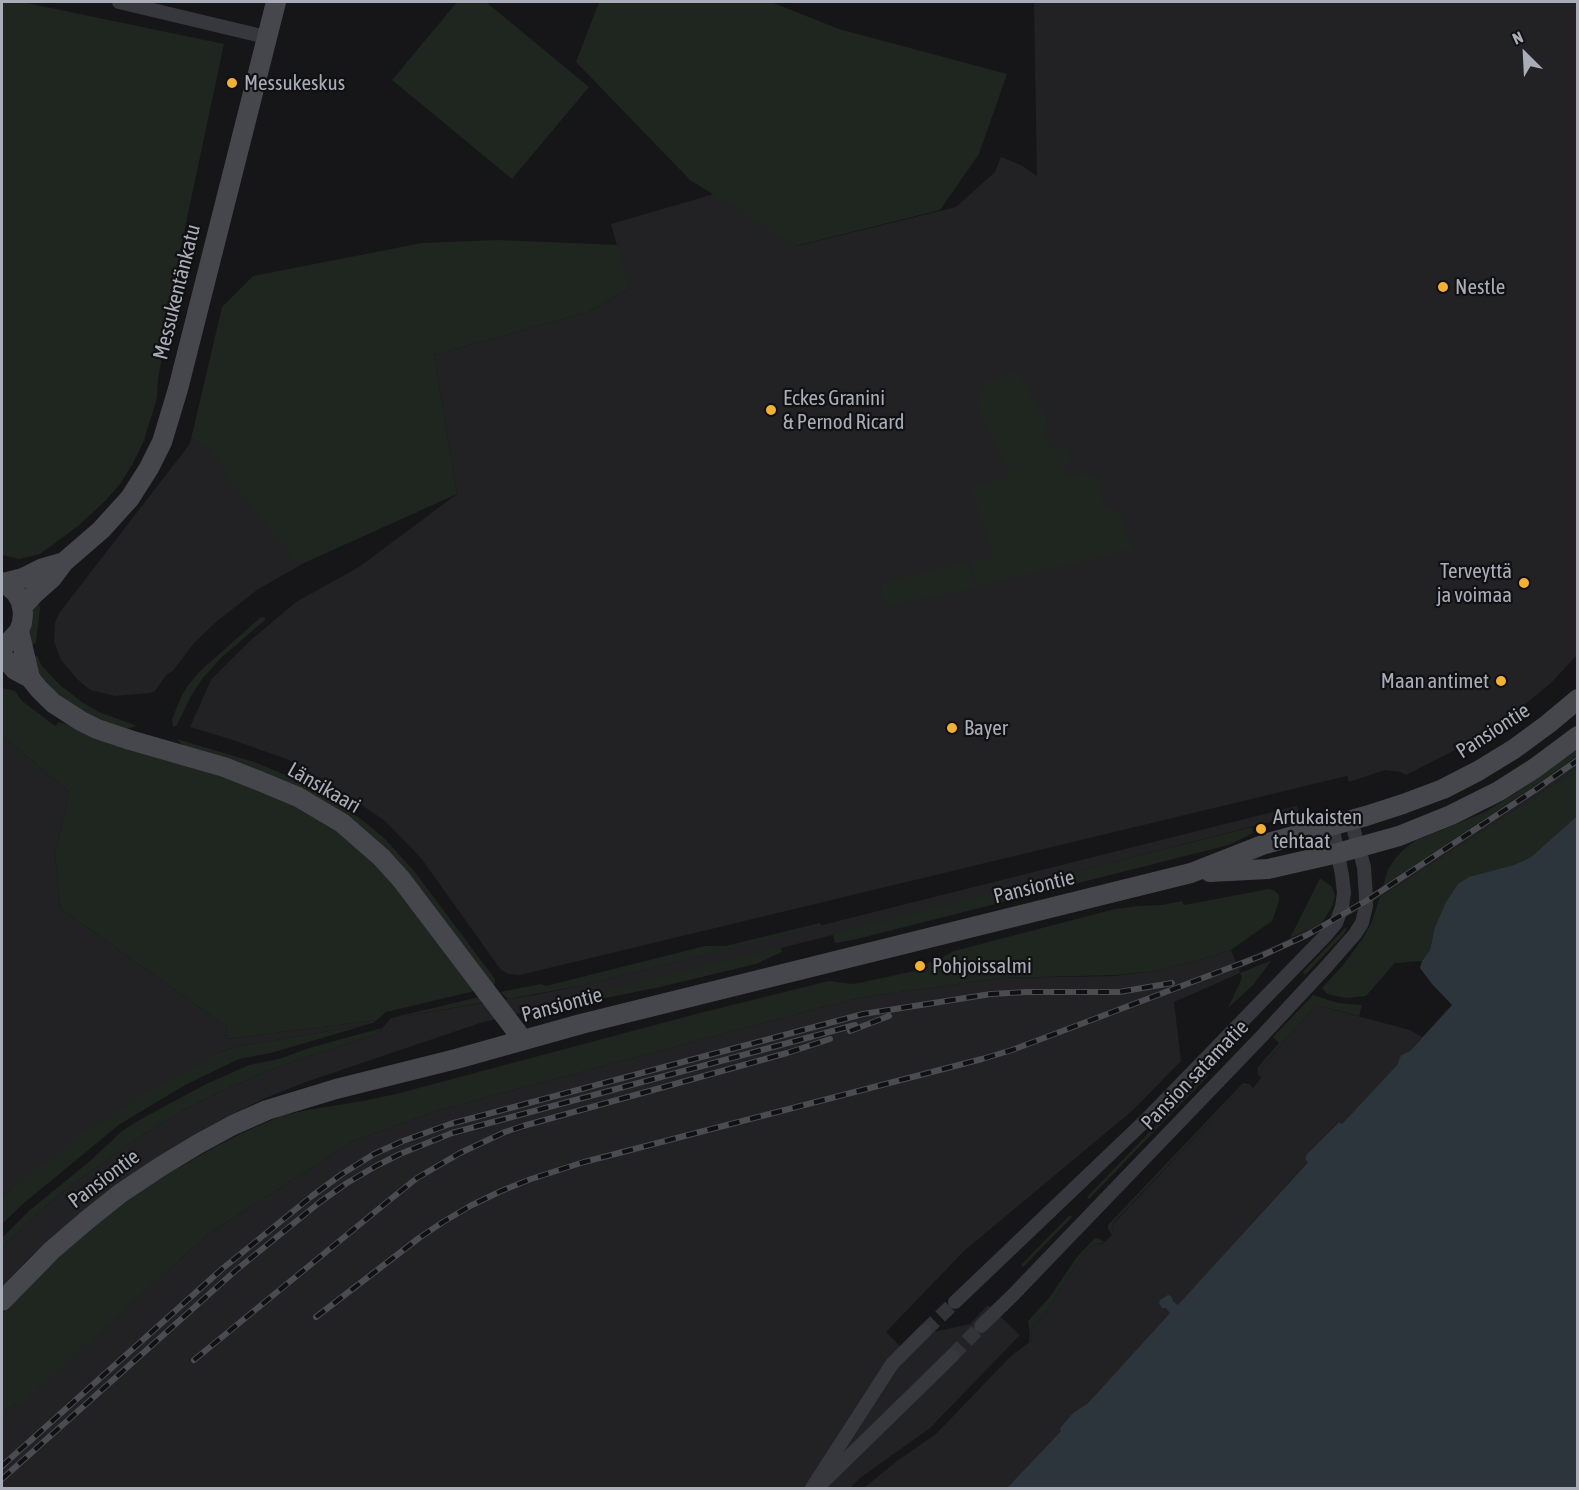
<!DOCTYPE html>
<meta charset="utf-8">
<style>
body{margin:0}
#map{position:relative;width:1579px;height:1490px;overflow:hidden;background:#161618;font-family:"Asap Condensed",sans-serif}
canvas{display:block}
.frame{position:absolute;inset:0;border:3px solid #a8adb8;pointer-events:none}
.north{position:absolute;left:1495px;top:24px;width:60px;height:60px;-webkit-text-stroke:4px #111113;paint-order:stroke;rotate:336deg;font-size:16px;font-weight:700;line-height:24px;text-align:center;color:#a8adb8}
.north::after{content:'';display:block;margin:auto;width:21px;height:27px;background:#a8adb8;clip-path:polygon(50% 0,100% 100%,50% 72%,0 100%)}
</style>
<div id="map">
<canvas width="1579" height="1490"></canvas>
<div class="frame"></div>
<div class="north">N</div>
</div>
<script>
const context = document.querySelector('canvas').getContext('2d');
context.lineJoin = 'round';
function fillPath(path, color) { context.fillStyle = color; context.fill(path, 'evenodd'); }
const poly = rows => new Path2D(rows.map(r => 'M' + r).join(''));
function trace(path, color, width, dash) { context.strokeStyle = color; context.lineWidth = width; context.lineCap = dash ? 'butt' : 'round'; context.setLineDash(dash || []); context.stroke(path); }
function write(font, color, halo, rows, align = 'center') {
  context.font = font + ' "Asap Condensed",sans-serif'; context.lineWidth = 4.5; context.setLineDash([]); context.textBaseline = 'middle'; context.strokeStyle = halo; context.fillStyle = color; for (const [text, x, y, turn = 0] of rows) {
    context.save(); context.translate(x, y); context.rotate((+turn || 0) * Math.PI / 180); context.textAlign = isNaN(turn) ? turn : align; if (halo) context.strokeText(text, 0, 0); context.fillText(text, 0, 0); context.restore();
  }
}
fillPath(poly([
 [1034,2,1577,2,1577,655,1552,682,1511,716,1477,739,1406,775,1401,772,1385,770,1349,782,1347,776,520,975,509,974,501,970,421,858,385,821,344,793,289,760,230,739,190,727,211,680,251,640,296,602,359,567,457,494,434,355,588,312,629,289,611,224,714,194,797,246,956,207,995,172,1001,157,1021,165,1037,176],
 [191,439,250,458,284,488,304,563,257,590,216,622,195,642,172,672,167,674,155,691,150,693,115,696,90,690,77,679,61,660,54,642,55,622,60,612,189,445],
 [2,735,69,792,55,855,60,908,227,1027,225,1039,377,1020,373,1023,366,1025,236,1047,220,1052,12,1188,2,1198],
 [1577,755,1577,766,1556,783,1366,906,1316,933,1239,969,1240,973,1174,1002,1181,1061,1132,1111,964,1251,886,1332,910,1356,934,1332,970,1324,988,1305,1020,1335,930,1428,860,1478,850,1488,2,1488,2,1415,15,1403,21,1403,208,1234,355,1140,443,1109,830,1005,864,997,1000,978,1114,976,1154,971,1196,961,1231,950,1236,962,1274,946,1322,923,1366,897,1551,775],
 [1297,806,1299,815,1293,816,821,938,480,1023,306,1082,270,1096,226,1117,184,1141,80,1213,34,1253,2,1287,2,1248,24,1225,69,1187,126,1146,173,1116,219,1092,263,1073,300,1059,377,1034,391,1018,540,994,579,986],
 [1316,1005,1410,1030,1422,1037,1410,1051,1401,1055,1397,1065,1342,1124,1338,1122,1307,1154,1305,1159,1308,1161,1178,1306,1173,1301,1166,1308,1171,1312,1088,1403,1073,1413,1060,1428,1062,1430,1007,1488,864,1488,897,1461,936,1434,1010,1357,1032,1340,1031,1328,1047,1311,1080,1258,1092,1245,1104,1243,1112,1235,1113,1224,1243,1086,1253,1088,1261,1078,1260,1069]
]), '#222225');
fillPath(poly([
 [2,2,22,2,224,44,180,251,174,291,158,379,157,398,143,443,132,465,120,484,105,501,78,526,40,554,19,559,2,555],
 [457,2,486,2,589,87,512,179,392,80],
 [599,2,771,2,839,29,1007,74,979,154,940,210,796,246,690,180,576,62],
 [499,240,618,245,629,289,588,312,434,355,457,494,304,563,298,562,226,477,220,462,211,450,207,447,191,439,222,307,253,276,422,243],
 [1010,369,1022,378,1031,396,1046,417,1048,425,1044,436,1052,447,1065,449,1073,459,1063,467,1065,474,1076,476,1085,472,1094,475,1100,485,1103,504,1110,511,1117,511,1123,518,1127,527,1122,534,1128,537,1132,544,1132,549,977,587,970,561,980,558,984,559,993,555,981,516,972,494,972,487,1008,476,1010,471,989,433,976,402,985,381,1002,378],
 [968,561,975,588,892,606,882,601,880,595,882,586,881,584],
 [38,599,40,608,36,642,32,646,26,631,29,612],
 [261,617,265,618,265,620,221,658,202,679,191,696,177,725,173,727,172,719,182,695,189,684,199,672],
 [33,655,37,656,42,666,60,685,82,702,99,712,137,726,126,729,119,728,94,717,66,701,54,690,39,673,35,666],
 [2,688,15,691,22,701,55,726,59,722,226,777,276,795,334,827,386,873,475,991,386,1012,377,1020,225,1039,227,1027,60,908,55,855,69,792,2,735],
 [177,739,254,762,293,778,342,806,365,822,386,840,414,871,495,979,495,983,494,985,395,858,182,745],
 [1577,749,1577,755,1551,775,1383,886,1388,869,1395,859,1403,850,1415,841,1485,812,1516,793],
 [1577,766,1577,816,1531,857,1514,865,1498,870,1434,930,1430,950,1422,961,1395,963,1366,996,1346,998,1327,994,1322,988,1344,964,1363,938,1371,924,1380,897,1556,783],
 [1252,827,1253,833,1229,845,853,940,835,943,833,934],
 [1320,878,1332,887,1335,896,1333,905,1322,923,1290,938],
 [1269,889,1275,891,1279,895,1279,901,1272,921,1231,950,1196,961,1154,971,1117,975,1000,978,864,997,830,1005,443,1109,355,1140,208,1234,21,1404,15,1403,2,1415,2,1314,18,1294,93,1227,150,1184,215,1147,242,1133,281,1116,307,1110,363,1101,396,1094,696,1014,829,981,851,984,859,983,928,968,927,963,938,960,954,951,1115,909,1138,906,1162,905,1182,901,1184,905],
 [820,923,821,926,579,986,508,999,500,992,541,984,546,986,705,946,725,946],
 [1345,928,1347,929,1343,935,1305,975,1303,972],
 [781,947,782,952,756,964,660,987,551,1009,549,1005],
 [1272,960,1253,985,1228,1008,1242,978,1240,973],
 [1313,995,1338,1003,1362,1005,1359,1016,1316,1005,1260,1069,1261,1078,1258,1074,1258,1067,1279,1043,1273,1037],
 [479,997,482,1003,391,1018,446,1005],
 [366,1025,271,1053,239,1059,185,1085,120,1124,24,1203,2,1224,2,1198,12,1188,79,1135,142,1096,220,1052,236,1047],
 [382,1028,377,1034,300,1059,263,1073,219,1092,173,1116,126,1146,69,1187,24,1225,2,1248,2,1238,30,1210,90,1161,122,1131,141,1119,206,1084,249,1065,279,1059,309,1048],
 [1206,1073,1209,1075,1089,1199,1087,1197],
 [1243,1083,1249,1084,1253,1088,1243,1086,1113,1223,1112,1235,1108,1229,1108,1225],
 [1070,1215,1072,1217,1023,1267,1021,1265],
 [1095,1238,1099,1239,1105,1242,1092,1245,1080,1258,1047,1311,1031,1328,1032,1340,1029,1342,1030,1333,1028,1321,1049,1298,1077,1257]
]), '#1e261f');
fillPath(poly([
 [1577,816,1577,1488,1007,1488,1061,1431,1060,1428,1073,1413,1088,1403,1170,1313,1166,1308,1162,1308,1159,1303,1160,1300,1168,1295,1171,1296,1173,1301,1178,1305,1308,1162,1305,1159,1307,1154,1339,1122,1342,1124,1397,1065,1401,1055,1410,1051,1452,1005,1432,984,1420,968,1422,961,1430,950,1434,930,1446,902,1458,884,1469,877,1514,865,1531,857]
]), '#2c353c');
trace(poly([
 [925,1331,955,1302],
 [952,1356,981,1326]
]), '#333438', 14, [14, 7]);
trace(poly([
 [119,2,266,37],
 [955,1302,1148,1118,1326,935,1336,923,1342,907,1344,893,1342,875,1332,825],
 [981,1326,1013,1295,1262,1036,1327,966,1355,934,1362,923,1366,906,1366,897,1364,867,1351,820],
 [824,1481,952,1356],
 [812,1488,892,1364,925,1331]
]), '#37383d', 14);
trace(poly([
 [2,582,8,586,16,593,21,602,23,613,22,623,19,631,10,641,2,646],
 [4,583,23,578,43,568,64,562],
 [22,607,34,594,52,578,64,562,101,530,130,498,149,468,162,442,178,389,276,2],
 [19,631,30,678],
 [2,655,15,670,30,678,39,689,53,703,81,721,97,729,130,740,224,767,262,782,298,797,342,823,381,857,401,879,523,1040],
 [1210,872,1268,869,1338,853,1399,836,1451,815,1499,791,1535,768,1578,736],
 [2,1301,51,1251,87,1220,121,1193,160,1167,198,1144,233,1125,267,1110,336,1089,456,1059,581,1024,1191,873,1265,844,1366,816,1403,804,1443,789,1478,771,1514,749,1548,724,1578,699]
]), '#45474d', 20);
const rail = poly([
 [850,1031,889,1016],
 [316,1317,419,1238,443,1222,470,1206,501,1191,531,1179,584,1162,982,1059,1012,1050,1261,956,1307,935,1366,901,1535,790,1578,760],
 [194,1360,392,1198,417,1178,460,1153,505,1132,523,1126,787,1053,830,1039],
 [2,1466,222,1269,312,1196,342,1174,374,1154,403,1141,450,1124,863,1014,991,994,1027,992,1119,992,1172,983],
 [2,1479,235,1271,320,1202,347,1183,376,1166,400,1154,452,1133,855,1025]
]);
trace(rail, '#4a4c52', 6);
trace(rail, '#111113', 4, [11]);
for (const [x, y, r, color] of [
 [232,83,6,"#f2b134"],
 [1443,287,6,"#f2b134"],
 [771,410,6,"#f2b134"],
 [1524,583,6,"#f2b134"],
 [1501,681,6,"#f2b134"],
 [952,728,6,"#f2b134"],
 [1261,829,6,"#f2b134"],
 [920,966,6,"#f2b134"]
]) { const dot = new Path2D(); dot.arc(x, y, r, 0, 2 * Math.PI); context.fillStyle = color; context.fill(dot); trace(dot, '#111113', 2); }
write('21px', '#a8adb8', '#111113', [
 ["Messukeskus",244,83],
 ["Nestle",1455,287],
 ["Eckes Granini",783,398],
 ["& Pernod Ricard",783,422],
 ["Terveyttä",1512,571,"right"],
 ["ja voimaa",1512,595,"right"],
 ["Maan antimet",1489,681,"right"],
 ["Bayer",964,728],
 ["Artukaisten",1273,817],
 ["tehtaat",1273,841],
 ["Pohjoissalmi",932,966]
], 'left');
write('21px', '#a8adb8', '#111113', [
 ["Messukentänkatu",177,292,-76],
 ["Pansiontie",1493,731,-33],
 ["Länsikaari",324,788,30],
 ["Pansiontie",1034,887,-14],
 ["Pansiontie",562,1005,-15],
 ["Pansion satamatie",1195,1075,-46],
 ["Pansiontie",104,1179,-37]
]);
</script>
